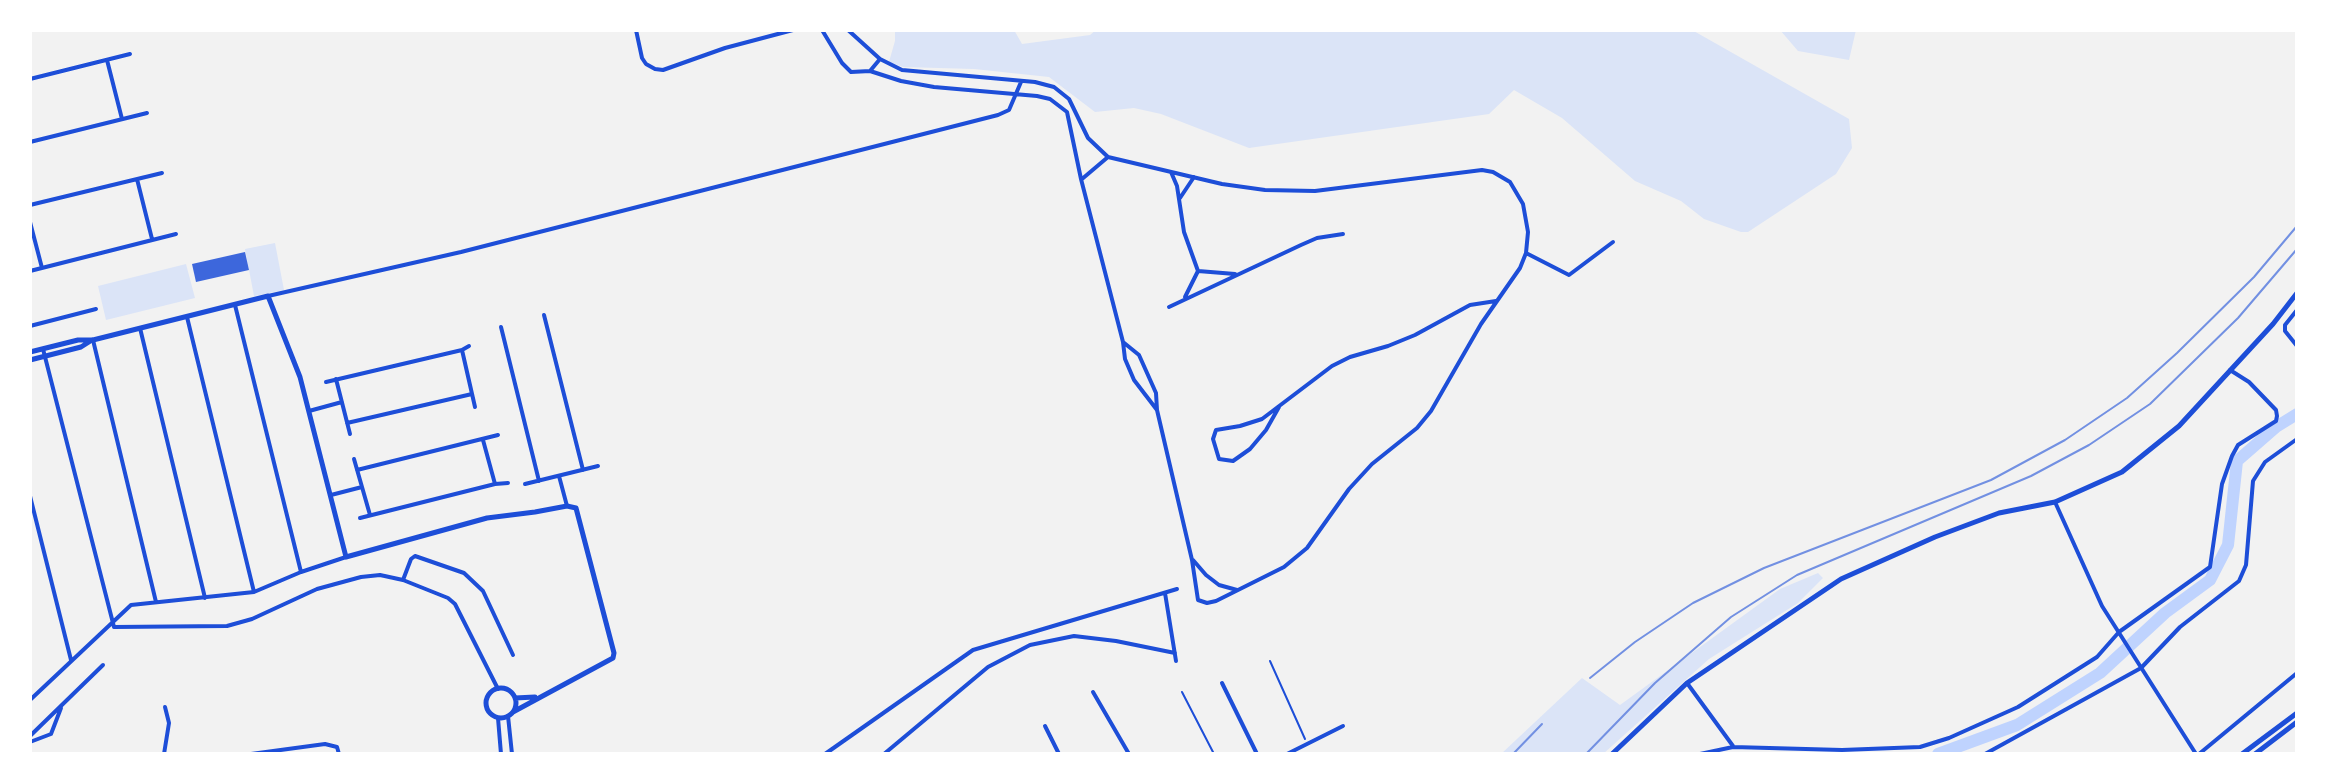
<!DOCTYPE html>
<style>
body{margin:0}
#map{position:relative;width:2327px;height:784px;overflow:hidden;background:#f2f2f2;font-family:Commissioner,sans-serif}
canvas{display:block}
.frame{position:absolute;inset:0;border:32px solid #fff;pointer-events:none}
</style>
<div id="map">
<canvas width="2327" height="784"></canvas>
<div class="frame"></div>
</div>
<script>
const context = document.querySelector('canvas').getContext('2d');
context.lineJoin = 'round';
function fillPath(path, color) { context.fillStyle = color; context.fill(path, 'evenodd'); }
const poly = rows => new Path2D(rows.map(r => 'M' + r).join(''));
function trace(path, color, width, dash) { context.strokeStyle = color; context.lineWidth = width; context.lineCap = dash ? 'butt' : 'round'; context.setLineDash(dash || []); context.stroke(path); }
fillPath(poly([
 [895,30,1014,30,1022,44,1090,35,1096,30,1692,30,1849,119,1852,148,1836,174,1748,232,1741,232,1704,219,1681,201,1635,181,1562,118,1514,90,1489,114,1249,148,1161,114,1134,108,1095,112,1049,77,974,69,903,67,889,62,895,41],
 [1780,30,1856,30,1849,60,1798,51],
 [275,243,284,290,254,296,245,249],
 [186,264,195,298,106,320,98,286],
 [1818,573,1823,578,1798,603,1709,659,1603,754,1501,754,1582,678,1620,705,1780,589]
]), '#dbe4f7');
trace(poly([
 [1938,754,2017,725,2100,673,2165,613,2210,580,2228,545,2237,461,2276,427,2297,414]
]), '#bfd3fe', 12);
fillPath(poly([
 [245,252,249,270,196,282,192,264]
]), '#3d67dc');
trace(poly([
 [1270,661,1305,739],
 [1182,692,1214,754]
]), '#1d4ed8', 2);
trace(poly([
 [636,30,642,58,646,64,655,69,663,70,725,48,793,30],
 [822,30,842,63,851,72,870,71,901,81,934,87,1037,96,1050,99,1067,112,1081,179,1123,342,1125,359,1134,380,1157,410],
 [848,30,880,59,902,70,1035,82,1054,87,1069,99,1088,138,1108,157,1222,184,1265,190,1315,191,1482,170,1493,172,1510,182,1523,204,1528,232,1526,253,1520,268,1481,324,1431,411,1417,428,1372,464,1349,489,1307,548,1284,567,1216,601,1207,603,1198,600,1192,560,1157,410,1156,393,1139,355,1123,342],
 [107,60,122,119],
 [870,71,880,59],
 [30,79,130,54],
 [30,142,147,113],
 [1171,172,1177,186,1184,232,1198,271,1185,297],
 [137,179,152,239],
 [1082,179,1108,157],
 [1180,198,1194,177],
 [30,205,162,173],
 [30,222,42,268],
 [1526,253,1569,275,1613,242],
 [30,271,176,234],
 [1198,271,1235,274],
 [268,296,461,252,998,115,1009,110,1021,82],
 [235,305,301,572],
 [1169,307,1301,245,1317,238,1343,234],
 [2297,310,2285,325,2285,331,2297,346],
 [544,315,583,470],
 [187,317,254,592],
 [30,326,96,309],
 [501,327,539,481],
 [140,328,205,598],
 [93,340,156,602],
 [43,349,114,627,227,626,252,619,317,589,361,577,380,575,403,580,448,598,455,604,498,689],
 [462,350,475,407],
 [336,379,350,434],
 [326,382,462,350,469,346],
 [1279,407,1266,430,1250,449,1233,461,1219,459,1213,439,1216,430,1240,426,1262,419,1332,366,1350,357,1388,346,1415,335,1470,305,1496,301],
 [309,411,342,402],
 [347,423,472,394],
 [483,440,495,484],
 [354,459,370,515],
 [357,470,498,435],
 [559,476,567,506],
 [525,484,598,466],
 [331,495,362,487],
 [30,496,71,660],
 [2055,502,2102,606,2196,754],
 [360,518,495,484,508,483],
 [1193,560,1206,575,1219,585,1237,590],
 [403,580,411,559,415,556,464,573,483,591,513,655],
 [1165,593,1176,661],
 [1222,683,1257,754],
 [1687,683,1733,746],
 [1093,692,1129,754],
 [30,700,131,605,254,592,301,572,346,557],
 [508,716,512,754],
 [498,718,501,754],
 [1045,726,1059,754],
 [30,736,103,665],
 [30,742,51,734,61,708],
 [164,754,169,723,165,707],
 [251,754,325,744,337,747,339,754],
 [825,754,973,650,1177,589],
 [884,754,988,667,1030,645,1074,636,1116,641,1175,653],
 [1287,754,1343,726],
 [1700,754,1733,747,1842,750,1920,747,1949,738,2018,707,2097,657,2119,632,2210,567,2222,484,2232,456,2238,445,2276,421,2277,416,2276,410,2249,382,2230,370],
 [1985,754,2141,668,2180,627,2239,581,2246,565,2253,481,2265,462,2297,439],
 [2199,754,2297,673]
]), '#1d4ed8', 4);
trace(poly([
 [30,352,78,340,93,340,268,296,300,377,346,557,487,518,535,512,567,506,576,508,614,653,613,658,513,712],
 [30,360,81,347,92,340],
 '486 703a15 15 0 1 1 30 0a15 15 0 1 1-30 0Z',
 [515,698,535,697],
 [1612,754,1687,683,1841,579,1935,537,1999,513,2055,502,2122,472,2179,426,2273,324,2297,293]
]), '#1d4ed8', 5);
trace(poly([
 [2242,754,2297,713],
 [2255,754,2297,722]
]), '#1d4ed8', 5);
trace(poly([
 [1590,678,1635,642,1693,603,1764,568,1991,480,2065,440,2127,398,2177,353,2254,277,2297,226],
 [1513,754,1542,724],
 [1586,754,1655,683,1731,617,1797,575,2031,476,2089,445,2150,404,2238,318,2297,249]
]), '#7290e2', 2);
</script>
